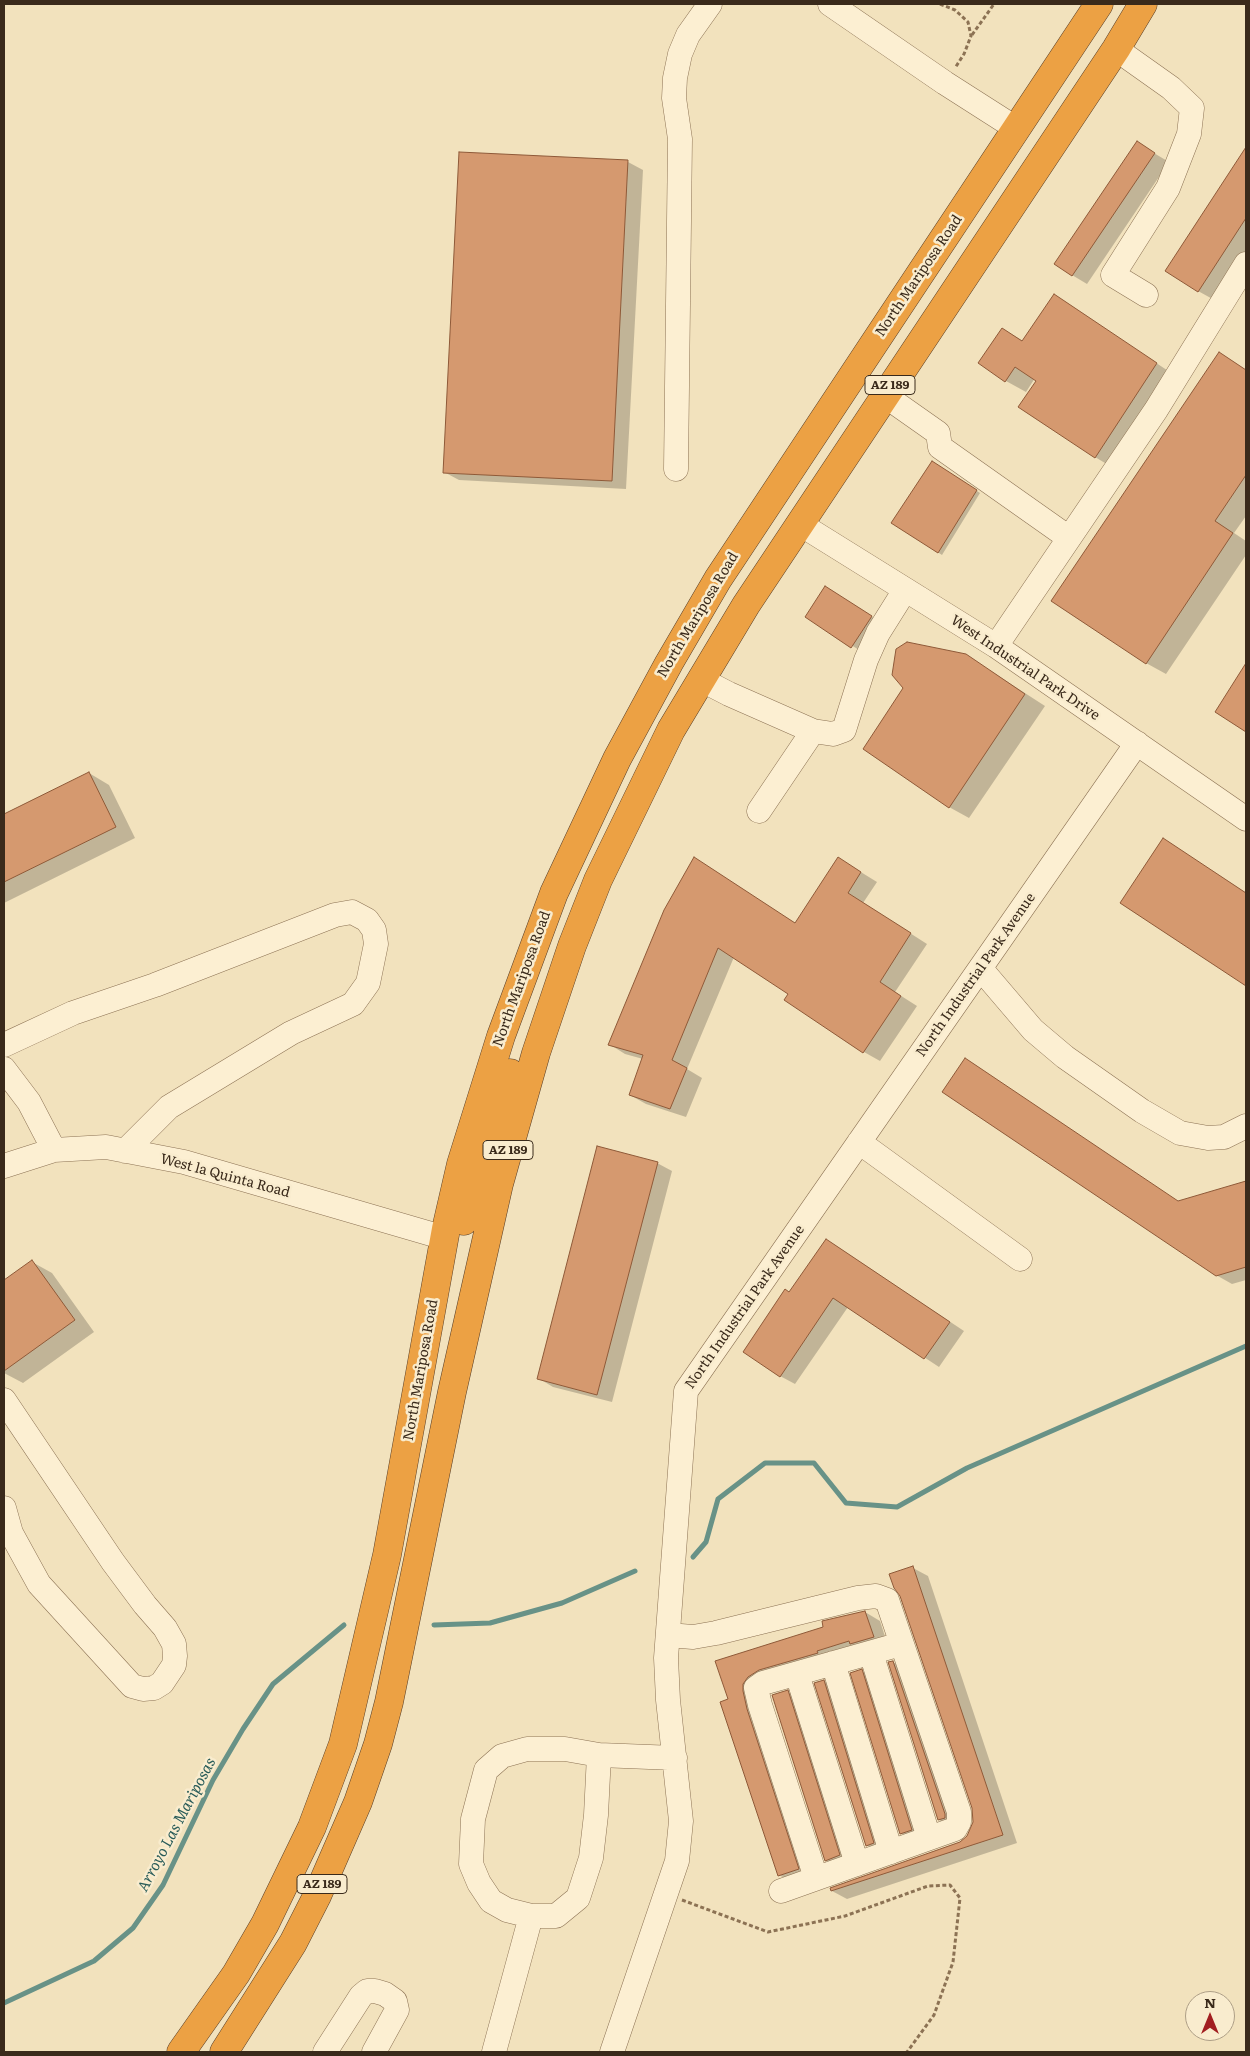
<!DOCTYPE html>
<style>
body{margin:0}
#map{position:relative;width:1250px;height:2056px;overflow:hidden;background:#f2e2bd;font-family:Literata,serif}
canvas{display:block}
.frame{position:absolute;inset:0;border:5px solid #3a2a1b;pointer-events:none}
.north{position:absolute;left:1185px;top:1991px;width:50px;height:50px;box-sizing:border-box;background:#f9ecce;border:1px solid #ad9e86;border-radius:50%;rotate:0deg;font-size:14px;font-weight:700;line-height:20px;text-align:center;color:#3a2a1b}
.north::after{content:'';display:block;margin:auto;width:18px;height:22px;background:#a21e20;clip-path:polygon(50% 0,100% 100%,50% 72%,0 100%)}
</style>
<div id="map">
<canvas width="1250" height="2056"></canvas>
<div class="frame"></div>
<div class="north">N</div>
</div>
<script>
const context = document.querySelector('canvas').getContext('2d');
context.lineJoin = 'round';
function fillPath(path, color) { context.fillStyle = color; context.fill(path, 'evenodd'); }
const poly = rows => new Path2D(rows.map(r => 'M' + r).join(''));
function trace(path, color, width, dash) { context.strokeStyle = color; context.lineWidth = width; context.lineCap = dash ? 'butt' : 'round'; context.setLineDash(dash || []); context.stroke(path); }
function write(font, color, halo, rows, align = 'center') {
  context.font = font + ' Literata,serif'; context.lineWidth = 5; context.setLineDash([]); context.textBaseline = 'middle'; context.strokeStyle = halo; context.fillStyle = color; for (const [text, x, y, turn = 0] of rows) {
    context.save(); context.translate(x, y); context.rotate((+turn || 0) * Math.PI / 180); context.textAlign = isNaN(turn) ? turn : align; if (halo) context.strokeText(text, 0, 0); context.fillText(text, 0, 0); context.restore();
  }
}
fillPath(poly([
 [1137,143,1169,162,1087,284,1072,275],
 [1243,154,1246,156,1246,260,1218,302,1198,291],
 [628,162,643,170,626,489,459,480,444,472],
 [1054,296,1176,376,1115,469,1095,457,1038,380,1035,378,1026,392,1006,381,1003,329,1023,341],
 [1219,354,1246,370,1246,516,1234,533,1246,541,1246,555,1166,674,1146,663],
 [937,465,980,493,942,555,893,523],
 [826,587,886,626,867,655,807,617],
 [966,655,1045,706,969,818,949,807],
 [1246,666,1246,731,1216,711],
 [89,773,109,785,135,838,4,903,4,815],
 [1163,840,1246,893,1246,985,1121,903],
 [838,858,877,882,863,903,927,944,895,992,917,1006,880,1061,864,1052,790,994,734,957,687,1069,702,1078,686,1117,646,1104,630,1095,643,1059,625,1054,609,1044,665,910,796,924],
 [657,1163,672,1171,612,1402,553,1387,538,1378],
 [1246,1182,1246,1280,1232,1284,1216,1275,1179,1202],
 [827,1240,964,1331,939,1367,848,1307,795,1384,780,1376,790,1294],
 [32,1262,52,1273,94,1332,23,1383,4,1373,4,1282],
 [913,1568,928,1576,1017,1843,847,1899,832,1891,960,1843,968,1837,974,1823,973,1807],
 [865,1612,880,1621,888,1646,763,1685,813,1877,794,1883,779,1875,729,1700,716,1661,825,1627],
 [893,1662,908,1671,954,1828,939,1820],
 [862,1671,877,1679,926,1838,916,1842,901,1833],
 [824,1681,839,1690,882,1854,867,1845],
 [788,1692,803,1700,854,1864,841,1869,826,1860]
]), '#0003');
trace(poly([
 [693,1557,706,1542,718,1499,765,1463,814,1463,846,1503,897,1507,967,1468,1246,1346],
 [434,1625,490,1623,562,1603,635,1571],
 [4,2003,94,1961,133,1928,163,1885,213,1780,243,1729,273,1684,344,1625]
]), '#689287', 5);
const building = poly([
 [1137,141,1155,153,1072,276,1054,264,1137,141],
 [1246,147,1246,218,1198,292,1165,271,1246,147],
 [459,152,628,160,612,481,443,473,459,152],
 [1054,294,1157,363,1095,458,1018,407,1036,381,1015,367,1005,382,978,363,1002,328,1022,341,1054,294],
 [1219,352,1246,370,1246,475,1215,521,1233,533,1146,664,1051,601,1219,352],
 [932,461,977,490,938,553,891,523,932,461],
 [825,586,872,616,851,648,805,617,825,586],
 [907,642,966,654,1025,694,949,808,863,749,903,688,892,675,896,649,907,642],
 [1246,663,1246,732,1215,712,1246,663],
 [89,772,116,827,4,882,4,814,89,772],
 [1163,838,1246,893,1246,986,1120,903,1163,838],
 [694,857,795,923,838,857,861,872,848,893,911,933,880,982,901,996,863,1053,784,1000,788,994,718,948,672,1060,687,1068,670,1109,629,1095,643,1055,608,1045,664,910,694,857],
 [965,1058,1178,1201,1246,1181,1246,1267,1216,1276,942,1092,965,1058],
 [597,1146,658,1162,597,1395,537,1379,597,1146],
 [826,1239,950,1322,924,1359,833,1298,780,1377,743,1352,785,1289,789,1292,826,1239],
 [32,1260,75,1320,4,1371,4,1280,32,1260],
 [913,1566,1003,1835,831,1891,830,1888,960,1842,967,1836,973,1822,972,1808,900,1596,894,1588,889,1574,913,1566],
 [865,1611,874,1637,850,1644,849,1641,817,1651,818,1653,759,1670,748,1677,743,1684,743,1691,747,1709,799,1869,778,1876,720,1702,728,1699,715,1661,823,1627,822,1621,865,1611],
 [893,1661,945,1814,945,1818,938,1820,888,1662,893,1661],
 [862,1669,912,1830,900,1834,850,1673,862,1669],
 [824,1680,874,1843,866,1846,814,1683,824,1680],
 [788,1690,840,1855,825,1861,772,1695,788,1690]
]);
fillPath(building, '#d5996f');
trace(building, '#8e5938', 1);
const minor = poly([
 [830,4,945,83,1017,129],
 [1116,49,1171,88,1192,108,1189,134,1168,188,1113,275,1146,295],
 [884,395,938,433,940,447,1069,538],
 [676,469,680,139,674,98,675,78,680,54,688,35,710,4],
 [800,524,996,646,1246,819],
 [996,646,1156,410,1246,264],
 [700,679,729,694,813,731,833,734,844,730,866,660,878,633,905,590],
 [759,811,813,731],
 [981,969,1033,1030,1065,1057,1142,1111,1180,1133,1208,1138,1224,1137,1246,1126],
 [4,1045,73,1013,155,985,335,915,352,912,367,920,374,930,376,944,368,983,353,1004,291,1033,169,1107,125,1151],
 [4,1069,29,1102,54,1150],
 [859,1142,1020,1259],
 [4,1166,54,1150,106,1147,184,1162,445,1238],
 [4,1400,113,1562,145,1605,165,1628,174,1644,175,1656,174,1665,162,1683,154,1688,143,1689,132,1686,39,1584,11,1533,4,1508],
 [668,1635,693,1637,716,1633,858,1598,876,1596,887,1600,959,1812,959,1822,955,1829,781,1891],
 [871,1653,929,1838],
 [833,1663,891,1852],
 [797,1674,857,1864],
 [599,1755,596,1815,591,1858,578,1898,556,1916,531,1916,507,1910,491,1901,479,1883,471,1864,473,1819,486,1770,502,1756,527,1749,565,1749,599,1755,675,1758],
 [816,1878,760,1705,756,1688,763,1683,901,1644],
 [325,2052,361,1996,367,1991,375,1991,385,1994,395,2001,397,2010,374,2052],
 [494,2052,531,1916],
 [612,2052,677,1861,681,1821,668,1700,666,1658,686,1391,1137,743]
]);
const highway = poly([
 [464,1221,467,1215,510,1073],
 [181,2052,236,1974,265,1924,312,1827,343,1744,387,1555,446,1229,461,1164,501,1036,554,893,617,759,669,663,718,579,1099,4],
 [224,2052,293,1943,317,1896,358,1802,378,1744,389,1702,452,1392,499,1184,536,1053,572,946,598,880,671,730,746,605,1116,49,1143,4]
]);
trace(minor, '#8c7254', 25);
trace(highway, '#593f29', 29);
trace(poly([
 [940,4,955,10,968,22,971,36,964,54,955,68],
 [972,35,994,4],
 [682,1900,768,1932,845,1916,928,1886,950,1885,960,1898,953,1962,934,2015,907,2052]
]), '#8c7254', 3, [4, 2.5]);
trace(minor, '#fcefd2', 24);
trace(highway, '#eca144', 28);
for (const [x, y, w] of [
 [890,385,50],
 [508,1150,50],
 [322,1884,50]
]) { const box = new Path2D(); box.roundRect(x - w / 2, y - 9.5, w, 19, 4); context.fillStyle = '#f9ecce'; context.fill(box); trace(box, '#3a2a1b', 1); }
write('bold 12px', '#3a2a1b', null, [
 ["AZ 189",890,385],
 ["AZ 189",508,1150],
 ["AZ 189",322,1884]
]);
write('14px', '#3a2a1b', '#f9ecce', [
 ["North Mariposa Road",919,276,-56],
 ["North Mariposa Road",698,615,-59],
 ["West Industrial Park Drive",1025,668,34],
 ["North Industrial Park Avenue",976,975,-55],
 ["North Mariposa Road",522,979,-70],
 ["West la Quinta Road",225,1176,15],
 ["North Industrial Park Avenue",745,1307,-55],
 ["North Mariposa Road",421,1370,-80]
]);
write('italic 15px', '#285b58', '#f9ecce', [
 ["Arroyo Las Mariposas",177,1825,-62]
]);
</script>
